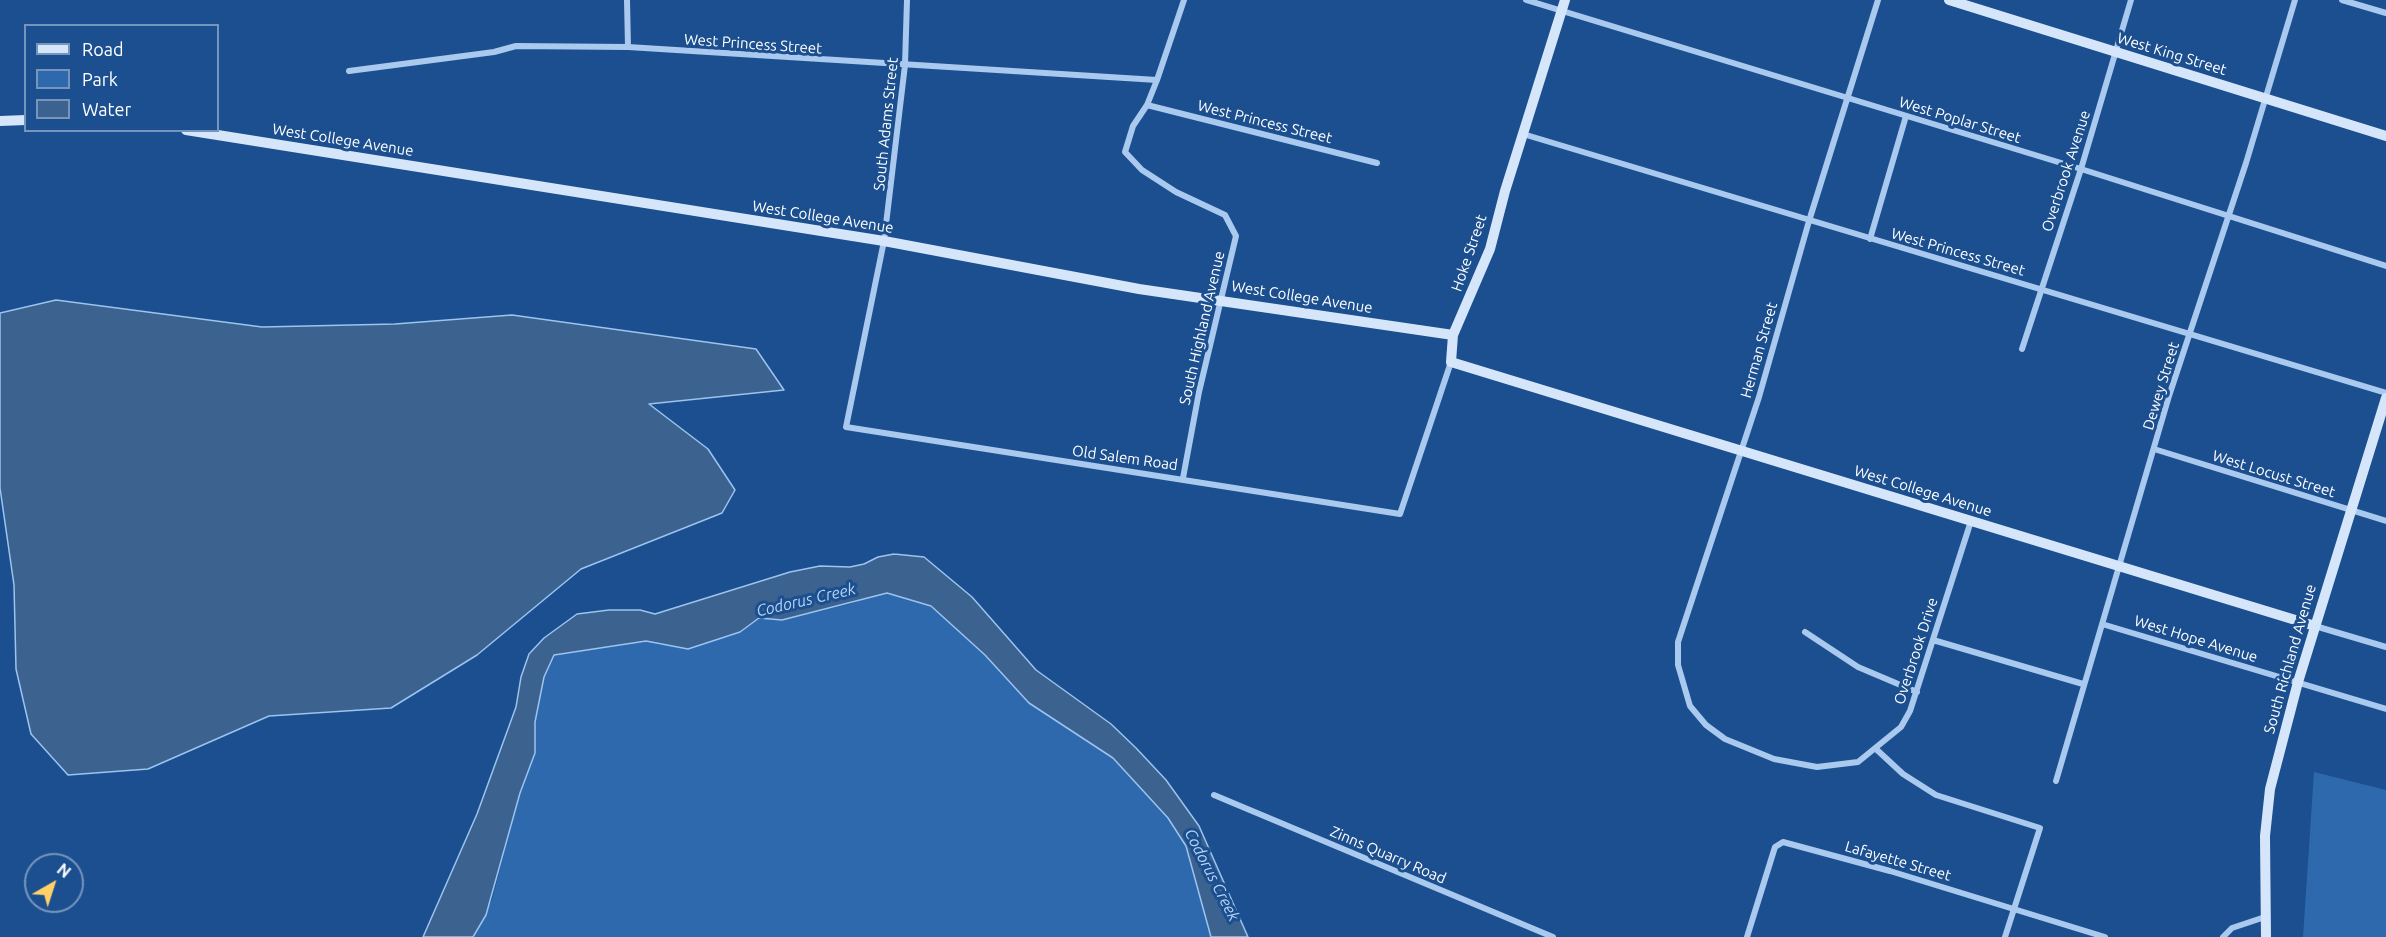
<!DOCTYPE html>
<style>
body{margin:0}
#map{position:relative;width:2386px;height:937px;overflow:hidden;background:#1b4f8f;font-family:Ubuntu,sans-serif}
canvas{display:block}
.legend{position:absolute;left:24px;top:24px;width:195px;height:108px;box-sizing:border-box;background:#1b4f8f;border:2px solid #7695bc;margin:0;padding:8px 10px;list-style:none;font-size:18px;color:#fff}
.legend li{display:flex;align-items:center;gap:12px;height:30px}
.legend b{width:30px;border:2px solid #7695bc}
.north{position:absolute;left:24px;top:853px;width:60px;height:60px;box-sizing:border-box;background:#1b4f8f;border:2px solid #7695bc;border-radius:50%;rotate:39deg;font-size:16px;font-weight:700;line-height:24px;text-align:center;color:#fff}
.north::after{content:'';display:block;margin:auto;width:21px;height:27px;background:#ffd166;clip-path:polygon(50% 0,100% 100%,50% 72%,0 100%)}
</style>
<div id="map">
<canvas width="2386" height="937"></canvas>
<ul class="legend">
<li><b style="height:8px;background:#d6e6fa"></b>Road</li>
<li><b style="height:16px;background:#2e69ad"></b>Park</li>
<li><b style="height:16px;background:#3c6290"></b>Water</li>
</ul>
<div class="north">N</div>
</div>
<script>
const context = document.querySelector('canvas').getContext('2d');
context.lineJoin = 'round';
function fillPath(path, color) { context.fillStyle = color; context.fill(path, 'evenodd'); }
const poly = rows => new Path2D(rows.map(r => 'M' + r).join(''));
function trace(path, color, width, dash) { context.strokeStyle = color; context.lineWidth = width; context.lineCap = dash ? 'butt' : 'round'; context.setLineDash(dash || []); context.stroke(path); }
function write(font, color, halo, rows, align = 'center') {
  context.font = font + ' Ubuntu,sans-serif'; context.lineWidth = 6; context.setLineDash([]); context.textBaseline = 'middle'; context.strokeStyle = halo; context.fillStyle = color; for (const [text, x, y, turn = 0] of rows) {
    context.save(); context.translate(x, y); context.rotate((+turn || 0) * Math.PI / 180); context.textAlign = isNaN(turn) ? turn : align; if (halo) context.strokeText(text, 0, 0); context.fillText(text, 0, 0); context.restore();
  }
}
fillPath(poly([
 [879,593,895,594,931,606,985,655,1029,703,1113,758,1168,818,1186,846,1211,937,473,937,492,900,520,793,535,753,535,722,544,677,554,655,646,641,661,645,740,632,759,618,782,620,850,604],
 [2314,772,2386,790,2386,937,2303,937]
]), '#2e69ad');
const water = poly([
 [56,300,262,327,395,324,512,315,756,349,784,390,649,404,708,449,735,490,722,513,581,569,477,655,391,708,269,716,148,769,68,775,31,734,16,669,14,585,0,488,0,313,56,300],
 [894,554,924,557,972,597,1036,670,1111,724,1136,748,1166,780,1199,826,1248,937,1211,937,1186,846,1168,818,1113,758,1029,703,985,655,931,606,887,593,782,620,759,618,740,632,688,649,646,641,554,655,544,677,535,722,535,753,520,793,486,915,473,937,423,937,477,814,516,707,521,677,529,654,544,638,577,614,609,610,640,610,655,614,790,572,820,566,850,567,864,564,878,557,894,554]
]);
fillPath(water, '#3c6290');
trace(water, '#9cc4f0', 1.5);
trace(poly([
 [627,0,628,47],
 [907,0,905,65,884,241,846,427,1400,514,1451,362],
 [1526,0,2081,169,2386,266],
 [1878,0,1809,221,1759,397,1678,642,1678,665,1690,706,1706,725,1725,739,1774,759,1817,767,1858,762,1901,727,1910,711,1971,521],
 [2342,0,2386,13],
 [349,71,494,52,516,46,628,47,1157,80],
 [1147,105,1377,163],
 [1523,134,2386,393],
 [1870,239,1906,116],
 [2022,349,2081,169,2131,0],
 [2154,449,2386,521],
 [1183,478,1199,392,1236,236,1225,215,1176,192,1142,170,1125,152,1133,126,1147,105,1157,80,1184,0],
 [2102,624,2386,709],
 [2315,626,2386,647],
 [1805,632,1858,667,1917,692],
 [1933,640,2083,684],
 [1876,749,1903,774,1936,795,2040,828,2005,937],
 [2056,781,2169,396,2246,163,2295,0],
 [1214,795,1553,937],
 [1747,937,1775,847,1783,842,1890,871,2105,937],
 [2223,937,2232,928,2265,917]
]), '#a9c9ee', 6);
trace(poly([
 [1565,0,1505,191,1490,249,1453,335,1451,362,2315,626],
 [1949,0,2386,136],
 [0,121,26,120],
 [186,130,884,241,1139,289,1453,335],
 [2266,937,2265,836,2270,789,2298,682,2386,398]
]), '#d6e6fa', 10);
write('15px', '#fff', '#1b4f8f', [
 ["West Princess Street",753,44,4],
 ["West King Street",2172,54,17],
 ["West Poplar Street",1960,120,17],
 ["West Princess Street",1265,122,14],
 ["South Adams Street",886,124,-84],
 ["West College Avenue",343,140,9],
 ["Overbrook Avenue",2066,171,-72],
 ["West College Avenue",823,217,9],
 ["West Princess Street",1958,252,16],
 ["Hoke Street",1469,253,-71],
 ["West College Avenue",1302,297,9],
 ["South Highland Avenue",1202,328,-77],
 ["Herman Street",1759,350,-74],
 ["Dewey Street",2161,386,-73],
 ["Old Salem Road",1125,458,8],
 ["West Locust Street",2274,474,17],
 ["West College Avenue",1923,491,17],
 ["West Hope Avenue",2196,639,17],
 ["Overbrook Drive",1916,651,-72],
 ["South Richland Avenue",2290,659,-74],
 ["Zinns Quarry Road",1388,855,23],
 ["Lafayette Street",1898,861,16]
]);
write('italic 16px', '#b5d3f5', '#1b4f8f', [
 ["Codorus Creek",806,600,-13],
 ["Codorus Creek",1212,875,63]
]);
</script>
